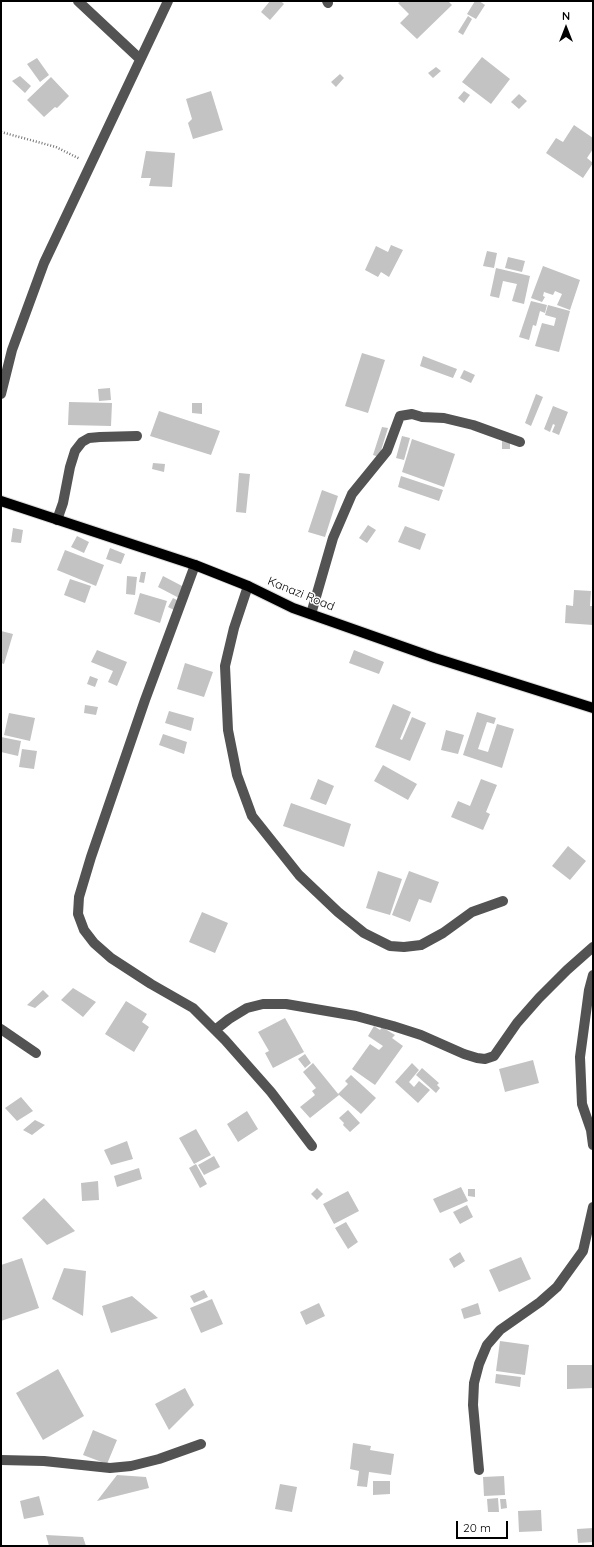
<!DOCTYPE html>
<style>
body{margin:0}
#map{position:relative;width:594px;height:1547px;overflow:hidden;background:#fff;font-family:Quicksand,sans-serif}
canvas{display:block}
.frame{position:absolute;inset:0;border:2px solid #000;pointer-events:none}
.north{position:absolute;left:546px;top:8px;width:40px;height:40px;-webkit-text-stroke:3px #fff;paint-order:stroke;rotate:0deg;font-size:11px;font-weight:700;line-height:16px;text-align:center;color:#000}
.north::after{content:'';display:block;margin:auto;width:14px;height:18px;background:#000;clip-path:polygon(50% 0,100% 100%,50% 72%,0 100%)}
.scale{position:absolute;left:456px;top:1521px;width:52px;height:18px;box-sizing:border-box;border:2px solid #000;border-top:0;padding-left:5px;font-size:12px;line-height:14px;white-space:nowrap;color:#000;-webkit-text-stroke:3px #fff;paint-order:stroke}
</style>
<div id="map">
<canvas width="594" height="1547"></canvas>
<div class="frame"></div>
<div class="north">N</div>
<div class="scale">20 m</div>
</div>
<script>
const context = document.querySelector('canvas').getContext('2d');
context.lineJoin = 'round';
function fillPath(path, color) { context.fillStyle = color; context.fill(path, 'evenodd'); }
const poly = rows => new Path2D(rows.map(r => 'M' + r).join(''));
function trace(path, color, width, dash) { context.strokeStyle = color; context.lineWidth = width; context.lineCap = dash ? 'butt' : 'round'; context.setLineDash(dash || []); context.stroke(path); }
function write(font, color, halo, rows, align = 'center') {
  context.font = font + ' Quicksand,sans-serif'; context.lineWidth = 3; context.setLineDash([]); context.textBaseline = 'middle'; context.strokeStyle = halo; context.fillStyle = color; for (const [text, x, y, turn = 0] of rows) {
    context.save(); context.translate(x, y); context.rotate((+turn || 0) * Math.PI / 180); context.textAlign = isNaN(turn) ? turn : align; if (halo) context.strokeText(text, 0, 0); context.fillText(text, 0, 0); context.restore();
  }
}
fillPath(poly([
 [270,1,281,1,284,4,270,20,261,12],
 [401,1,448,1,452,5,417,39,400,23,409,14,398,3],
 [475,1,479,1,485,5,476,19,467,14],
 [468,16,472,19,463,35,458,32],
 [482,57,510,79,491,104,462,82],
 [37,58,49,75,40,82,27,64],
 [436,67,441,71,433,78,428,73],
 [340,74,344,78,336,87,331,82],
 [20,76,31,86,25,93,12,81],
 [51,77,69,96,57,108,55,107,44,117,27,100],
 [211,91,223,130,193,139,188,123,192,119,186,99],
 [464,91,470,95,464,103,458,98],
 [519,94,527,101,519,109,511,102],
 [574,125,593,138,593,149,587,158,593,163,583,178,546,153,556,138,563,142],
 [146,151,175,153,172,187,149,186,151,178,141,178],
 [391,245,403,250,389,277,381,272,378,277,365,270,376,246,388,252],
 [487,251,497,253,494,268,483,266],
 [508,257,525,261,522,272,505,268],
 [543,266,580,280,570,310,557,305,562,294,555,291,553,295,544,292,543,296,545,297,542,302,531,298],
 [496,268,530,276,524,304,512,301,517,284,503,281,499,298,490,296],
 [531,301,547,305,545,313,540,311,536,326,533,325,529,340,519,337],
 [548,305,570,311,559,352,535,346,542,323,554,326,556,318,545,315],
 [362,353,385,360,368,413,345,406],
 [423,356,457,369,453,378,420,366],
 [464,370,475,375,471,383,460,378],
 [110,388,111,400,99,401,98,389],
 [536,394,543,397,531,426,525,423],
 [69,402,112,403,111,426,68,425],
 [192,403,202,403,202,414,192,413],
 [553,406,568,412,559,435,552,432,555,425,553,424,550,432,544,429],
 [159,411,220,431,211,455,150,436],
 [382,427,388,428,379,457,373,455],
 [402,436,410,438,404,460,396,458],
 [412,439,455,454,444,487,402,472],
 [502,441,510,442,510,449,502,449],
 [153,463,165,464,164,472,152,469],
 [239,473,250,474,246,513,236,512],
 [401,476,443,490,439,501,398,487],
 [322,490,338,496,325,537,308,532],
 [368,525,376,530,367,543,359,538],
 [405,526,426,534,420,550,398,542],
 [13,528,23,530,21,543,11,542],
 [77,536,89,542,84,553,71,547],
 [110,548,125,554,121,564,106,559],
 [65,550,104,565,96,586,57,570],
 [141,572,146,572,144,583,139,582],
 [127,576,137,577,135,595,126,594],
 [163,576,184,587,179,598,158,587],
 [70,579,91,586,85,603,64,595],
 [574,590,591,591,590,606,593,606,593,625,565,623,566,605,573,606],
 [140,593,167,601,160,623,134,614],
 [173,598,179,601,174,610,168,607],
 [1,631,13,634,4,664,1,663],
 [97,650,127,662,117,686,108,682,113,671,91,662],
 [354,650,384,662,379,674,349,663],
 [185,663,213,672,204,697,177,689],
 [90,676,98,679,95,687,87,684],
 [393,704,411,712,400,739,402,740,412,717,426,723,410,761,375,747],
 [85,705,98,707,96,715,84,713],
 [169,711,194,718,191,731,165,723],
 [477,712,496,718,494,724,487,722,478,749,488,752,497,724,514,729,502,768,463,755],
 [9,713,35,718,30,741,4,735],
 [446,730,464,735,458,754,441,750],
 [163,734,187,742,184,754,159,745],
 [1,737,21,741,18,756,1,752],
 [22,749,37,751,34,769,19,767],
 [383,765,417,784,408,800,374,781],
 [318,779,334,786,326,805,310,799],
 [481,779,497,785,486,812,490,814,483,830,451,817,458,801,470,806],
 [291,803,351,824,344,847,283,826],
 [568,846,586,861,570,880,552,866],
 [378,871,402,879,390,915,366,908],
 [409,871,439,882,431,903,419,899,410,922,392,915],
 [202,912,228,923,215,953,189,942],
 [73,988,96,1002,83,1017,61,1000],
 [43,990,49,996,35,1008,27,1005],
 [126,1001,147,1014,142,1022,149,1027,134,1052,105,1034],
 [285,1018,304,1052,273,1068,265,1053,269,1051,258,1032],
 [374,1026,380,1030,382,1027,395,1035,392,1038,403,1046,375,1085,352,1069,370,1044,379,1050,383,1046,368,1036],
 [305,1054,311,1063,305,1068,298,1059],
 [533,1060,539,1083,505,1092,499,1069],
 [313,1063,339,1095,310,1118,300,1107,315,1095,312,1091,316,1088,303,1072],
 [412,1063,419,1070,409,1082,414,1087,419,1081,430,1090,418,1103,395,1082],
 [422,1068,439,1083,437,1085,440,1088,436,1093,416,1075],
 [351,1075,376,1098,361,1114,338,1094,348,1084,345,1081],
 [21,1097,33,1111,17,1121,5,1108],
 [348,1110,360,1123,350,1132,343,1125,344,1123,339,1118],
 [247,1111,258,1129,238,1142,227,1124],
 [35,1120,45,1125,32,1135,23,1130],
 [196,1129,211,1155,194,1164,179,1138],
 [127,1141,133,1159,111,1165,104,1150],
 [214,1156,220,1167,204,1175,198,1165],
 [196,1164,207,1184,200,1188,189,1168],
 [139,1168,142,1179,117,1187,114,1176],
 [98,1181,99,1200,82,1201,81,1183],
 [461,1187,468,1201,440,1213,433,1199],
 [317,1188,323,1194,317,1200,311,1194],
 [468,1189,475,1189,475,1197,468,1196],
 [348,1191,359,1211,334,1224,323,1204],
 [44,1198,75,1231,47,1245,22,1218],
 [467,1205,473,1217,460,1224,453,1212],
 [346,1222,358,1242,348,1249,335,1228],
 [460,1252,465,1261,454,1268,449,1259],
 [521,1257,531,1279,499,1292,489,1270],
 [22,1258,39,1308,1,1321,1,1265],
 [64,1268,86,1271,83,1316,52,1299],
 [204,1290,208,1297,194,1303,190,1296],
 [132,1296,158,1318,111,1333,102,1306],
 [212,1299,223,1324,201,1333,190,1308],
 [319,1303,325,1316,306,1325,300,1312],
 [478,1303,481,1314,464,1319,461,1309],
 [500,1341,529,1345,525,1375,496,1371],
 [567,1365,593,1365,593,1388,567,1389],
 [58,1369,84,1416,43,1440,16,1393],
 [496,1374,521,1377,520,1387,495,1383],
 [185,1388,194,1405,169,1430,155,1404],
 [93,1430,117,1440,107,1464,83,1455],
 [353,1443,371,1446,370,1450,394,1454,391,1475,369,1472,367,1487,357,1486,359,1471,350,1469],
 [117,1475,146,1477,149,1488,97,1501],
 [504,1476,505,1495,484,1496,483,1477],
 [373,1481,390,1481,390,1494,373,1495],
 [280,1484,297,1487,292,1512,275,1509],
 [39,1496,44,1515,24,1519,20,1501],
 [498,1498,499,1512,488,1512,487,1499],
 [500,1499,506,1499,507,1508,501,1509],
 [541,1510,542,1531,519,1532,518,1511],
 [593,1528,593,1542,578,1543,577,1529],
 [46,1535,83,1537,86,1546,49,1546]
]), '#c3c3c3');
const major = poly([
 [1,501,195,565,248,586,293,608,435,658,593,708]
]);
trace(major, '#dbdbdb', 12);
trace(poly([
 [1,132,56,147,80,159]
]), '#757575', 2.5, [1, 2]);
trace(poly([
 [78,1,140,59],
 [327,1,328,3],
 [1,394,12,350,44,263,168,1],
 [57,520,63,503,70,467,75,451,82,442,89,438,100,437,137,436],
 [195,565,145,700,91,857,79,897,78,914,84,930,94,943,111,958,151,984,193,1008,225,1040,271,1092,312,1146],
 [248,586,234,628,225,666,228,730,237,775,252,816,299,875,338,912,364,933,390,946,404,947,421,945,443,933,472,912,503,901],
 [311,614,333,538,352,494,387,451,400,416,412,414,422,417,444,418,473,425,520,442],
 [593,975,589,990,580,1057,582,1104,591,1130,593,1145],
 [1,1029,36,1053],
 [215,1030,229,1019,247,1008,263,1004,286,1004,356,1016,393,1026,421,1035,464,1054,477,1058,485,1059,494,1056,517,1023,539,998,567,970,593,947],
 [1,1460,44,1461,110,1468,131,1466,159,1459,201,1444],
 [479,1470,473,1405,474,1383,479,1364,487,1345,500,1330,540,1302,557,1287,583,1251,593,1207]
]), '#535353', 10);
trace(major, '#000', 10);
write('12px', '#000', '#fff', [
 ["Kanazi Road",301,594,22]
]);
</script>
